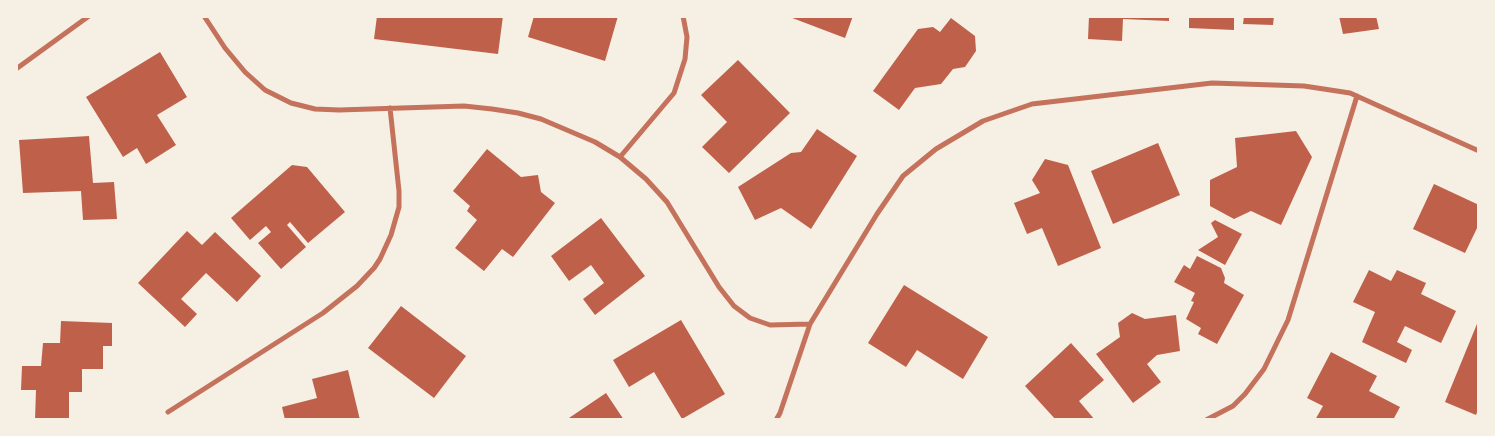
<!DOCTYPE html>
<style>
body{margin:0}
#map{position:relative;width:1495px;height:436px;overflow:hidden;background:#f6efe4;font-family:Roboto,sans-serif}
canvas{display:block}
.frame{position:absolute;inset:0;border:18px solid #f6efe4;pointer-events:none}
</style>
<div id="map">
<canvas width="1495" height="436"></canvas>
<div class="frame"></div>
</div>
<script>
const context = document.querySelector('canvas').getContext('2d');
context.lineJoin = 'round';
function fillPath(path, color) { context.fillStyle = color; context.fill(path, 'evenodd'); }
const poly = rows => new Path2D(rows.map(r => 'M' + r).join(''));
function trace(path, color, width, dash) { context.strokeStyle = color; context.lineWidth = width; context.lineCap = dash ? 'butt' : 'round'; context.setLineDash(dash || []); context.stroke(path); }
fillPath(poly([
 [377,16,503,16,498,54,374,39],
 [534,16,618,16,605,61,528,37],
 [787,16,853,16,845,38],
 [1089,16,1169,16,1169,21,1123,19,1122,41,1088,39],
 [1189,16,1234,16,1234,30,1189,28],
 [1244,16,1274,16,1273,25,1243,24],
 [1339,16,1376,16,1379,29,1343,34],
 [951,18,975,36,976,51,965,67,953,69,941,84,915,88,899,110,873,91,918,29,933,27,940,32],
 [160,52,187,97,157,115,176,145,146,164,137,148,123,157,86,97],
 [738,60,790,113,729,173,702,147,727,122,701,95],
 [817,129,857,156,811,229,781,208,755,220,738,187,791,153,801,152],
 [1296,131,1312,157,1281,225,1251,211,1234,219,1210,206,1210,180,1237,167,1235,138],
 [89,136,93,183,114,182,117,219,83,220,81,191,23,193,19,140],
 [1158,143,1180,195,1113,224,1091,171],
 [487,149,521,177,538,175,541,192,555,203,513,257,502,249,484,271,455,248,477,220,467,211,470,206,453,191],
 [1045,159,1068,165,1101,248,1058,266,1042,228,1027,234,1014,203,1040,193,1032,180],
 [292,165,307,167,345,212,308,243,290,222,287,225,306,247,281,269,258,243,271,232,266,226,250,240,231,218],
 [1434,184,1479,205,1479,224,1465,253,1413,229],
 [601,218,645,276,595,315,583,299,604,283,591,265,569,281,551,256],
 [1215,220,1242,234,1225,265,1198,250,1218,237,1211,223],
 [187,231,202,245,215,232,261,276,237,302,206,273,181,299,197,314,185,327,138,283],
 [1197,256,1221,268,1225,278,1224,283,1244,295,1217,344,1198,334,1201,328,1186,319,1194,302,1191,301,1195,293,1174,282,1184,265,1190,269],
 [1369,270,1391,281,1397,270,1426,283,1421,294,1456,311,1441,343,1405,326,1397,342,1412,350,1406,363,1362,342,1375,312,1353,302],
 [904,285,988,337,963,379,917,350,906,367,868,343],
 [401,306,466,356,434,398,368,348],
 [1132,313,1145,319,1176,315,1180,351,1157,355,1147,364,1161,382,1133,403,1096,354,1120,337,1118,323],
 [1479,319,1479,407,1476,415,1445,402],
 [681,320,725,394,682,419,654,372,629,387,613,360],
 [61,321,112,323,112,346,103,346,103,369,82,369,82,392,69,392,69,420,35,420,36,390,21,390,22,366,41,366,43,343,60,343],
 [1071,343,1104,380,1079,401,1095,420,1056,420,1025,386],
 [1331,352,1377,376,1369,391,1400,407,1393,420,1315,420,1323,406,1307,398],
 [348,370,360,420,285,420,282,407,317,398,312,379],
 [606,393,624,420,566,420]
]), '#bf614a');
trace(poly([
 [204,16,225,48,245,72,265,90,291,103,315,109,339,110,464,106,492,109,518,113,541,119,595,142,620,157,646,179,667,202,719,287,734,306,750,318,770,325,810,324,877,214,903,176,936,149,983,121,1032,104,1212,83,1304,86,1350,93,1479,151],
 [16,69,89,16],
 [620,157,674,93,685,59,687,37,683,16],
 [168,412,323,313,357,286,374,268,380,259,391,235,399,207,399,191,390,108],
 [776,420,780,413,810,324],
 [1206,420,1233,406,1245,394,1264,369,1288,320,1357,96]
]), '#c5725c', 5);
</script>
